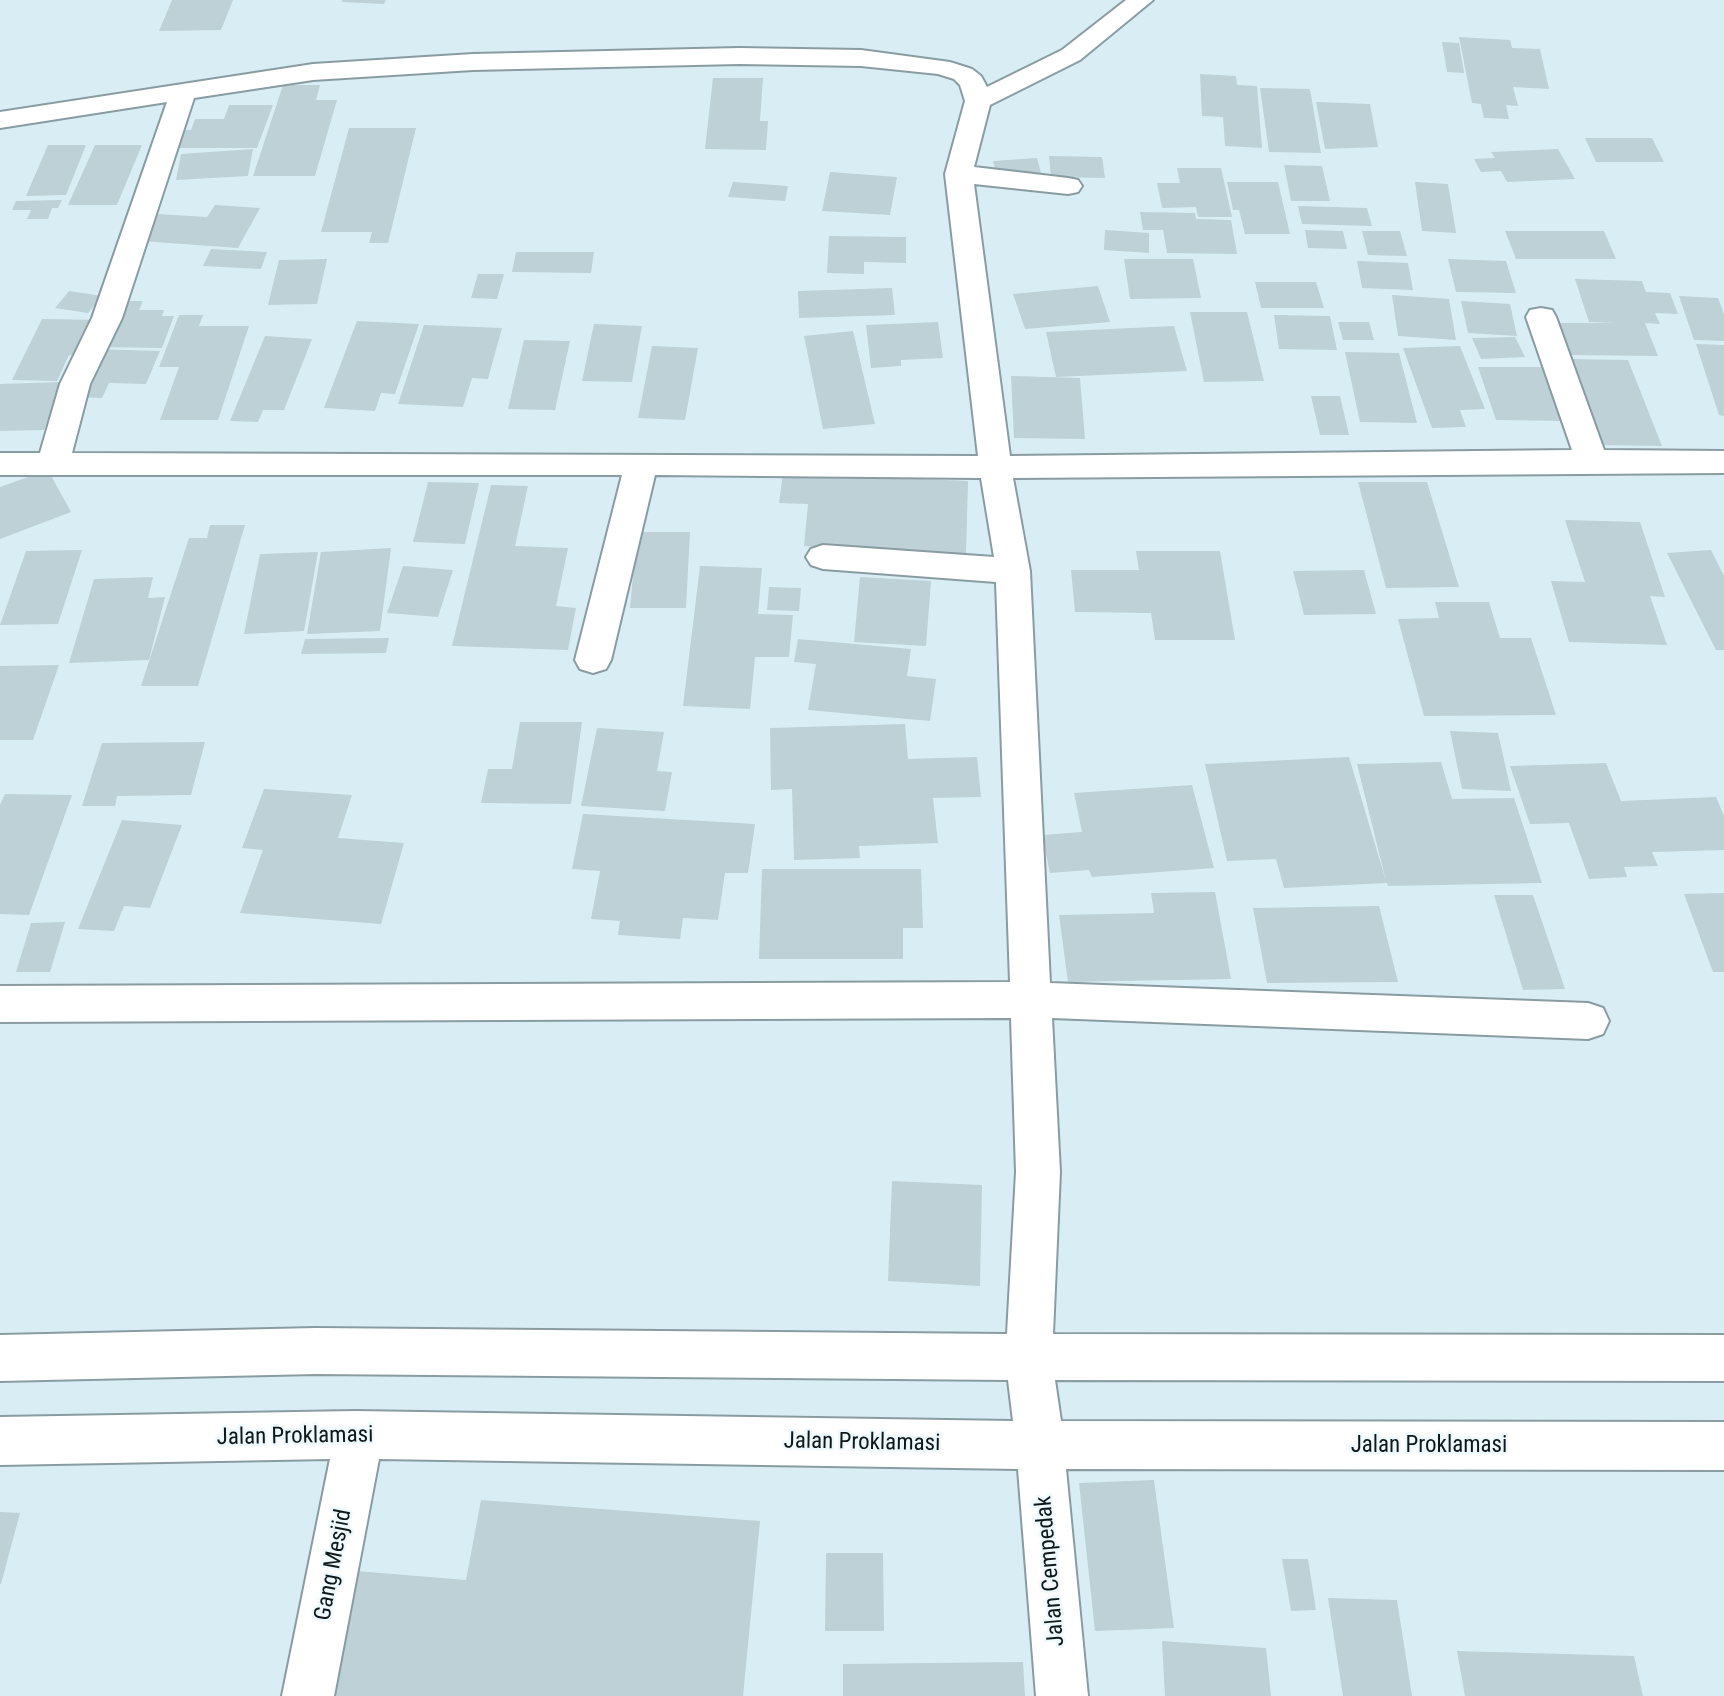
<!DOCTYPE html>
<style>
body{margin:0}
canvas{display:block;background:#d9eef4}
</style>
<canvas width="1724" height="1696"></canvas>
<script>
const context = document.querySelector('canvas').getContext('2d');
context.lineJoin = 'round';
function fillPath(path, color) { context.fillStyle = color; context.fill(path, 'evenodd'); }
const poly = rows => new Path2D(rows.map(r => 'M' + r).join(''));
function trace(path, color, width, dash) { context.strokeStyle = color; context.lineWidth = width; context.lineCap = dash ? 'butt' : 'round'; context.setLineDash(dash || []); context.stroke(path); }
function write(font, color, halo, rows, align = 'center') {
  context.font = font + ' "Roboto Condensed",sans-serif'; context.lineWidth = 5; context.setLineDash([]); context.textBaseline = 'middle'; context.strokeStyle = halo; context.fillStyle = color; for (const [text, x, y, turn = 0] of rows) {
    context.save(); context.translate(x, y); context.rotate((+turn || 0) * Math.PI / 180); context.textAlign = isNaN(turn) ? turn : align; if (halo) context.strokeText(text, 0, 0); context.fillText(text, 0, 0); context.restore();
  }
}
fillPath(poly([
 [172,0,233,0,221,30,159,31],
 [342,0,386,0,384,4,342,2],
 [1459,37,1510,40,1512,48,1540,49,1549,89,1513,87,1518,106,1506,105,1509,119,1484,118,1481,104,1472,103],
 [1442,42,1459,43,1464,73,1447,72],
 [1200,74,1236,76,1237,85,1257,86,1262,148,1225,146,1223,117,1202,116],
 [713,78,763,78,760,121,768,121,766,150,705,149],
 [283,85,320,85,316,100,337,100,315,176,253,176],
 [1260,88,1310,89,1321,153,1269,152],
 [1316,102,1370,104,1378,147,1325,149],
 [229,105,273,105,257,148,165,148,173,130,191,130,195,119,224,119],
 [349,128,416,128,388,243,369,243,372,232,321,232],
 [1585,138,1652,138,1664,162,1596,162],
 [48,145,86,145,66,195,26,196],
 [95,145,142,145,117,205,68,205],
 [253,149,248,176,176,180,181,154],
 [1558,149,1575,179,1507,182,1501,171,1481,172,1474,159,1495,158,1491,152],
 [1049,156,1102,157,1105,178,1051,177],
 [1037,158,1041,173,997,176,993,161],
 [1284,165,1322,166,1330,201,1291,201],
 [1177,168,1221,168,1232,217,1198,217,1196,207,1162,208,1157,183,1180,183],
 [830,172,897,177,890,215,822,211],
 [733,182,788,186,785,201,728,197],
 [1227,182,1278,182,1290,234,1245,234,1239,210,1233,210],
 [1415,182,1448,184,1456,233,1422,231],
 [62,200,58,208,52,208,48,219,27,219,31,210,12,210,16,201],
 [215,205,260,208,238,248,141,241,157,214,207,217],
 [1298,206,1367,208,1372,226,1302,224],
 [1140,212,1195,213,1196,219,1231,220,1237,254,1167,253,1163,230,1143,230],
 [1105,230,1149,233,1149,253,1104,250],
 [1305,230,1343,231,1347,249,1308,248],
 [1362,231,1400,231,1407,256,1368,255],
 [1505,231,1604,231,1616,259,1516,259],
 [829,236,906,237,906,263,864,262,864,274,827,273],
 [211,249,267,252,261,269,203,266],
 [516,252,594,252,591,273,512,272],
 [327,259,317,304,268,305,279,260],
 [1124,259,1193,259,1201,298,1130,299],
 [1448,259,1506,261,1516,293,1456,292],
 [1357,261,1408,263,1413,290,1362,288],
 [478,274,504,274,497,299,471,298],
 [1575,279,1642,281,1646,292,1670,293,1678,314,1655,313,1660,324,1645,323,1658,356,1568,355,1556,323,1617,323,1589,322],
 [1255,282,1316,282,1324,308,1261,308],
 [1098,286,1110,322,1025,329,1013,294],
 [892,288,895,315,799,318,798,291],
 [69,291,102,296,88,313,55,308],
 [1392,295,1449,299,1456,340,1398,336],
 [1679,296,1718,298,1724,314,1724,341,1694,340],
 [116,301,143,301,139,310,164,310,162,316,174,316,162,348,96,347],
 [1461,301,1510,304,1517,336,1468,333],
 [1190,312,1247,312,1264,381,1204,382],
 [179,315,203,315,199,326,249,326,218,420,160,420,179,367,159,367],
 [1274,315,1330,316,1337,350,1279,349],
 [42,319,103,320,87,355,69,355,57,381,12,380],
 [357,321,419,324,395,394,381,393,375,411,324,408],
 [938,322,943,358,901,360,901,366,871,368,866,325],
 [1338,322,1369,322,1374,340,1343,340],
 [594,324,642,326,632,382,582,381],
 [424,325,502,328,488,379,472,378,463,407,398,404],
 [1174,326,1187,371,1056,377,1046,332],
 [853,331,875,424,823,429,804,336],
 [265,336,312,339,284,410,263,410,258,422,230,421],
 [1515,337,1525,357,1481,359,1472,338],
 [524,340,570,341,555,410,508,409],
 [1696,344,1724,345,1724,416,1719,415],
 [652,346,698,348,685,420,638,418],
 [1460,346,1485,409,1460,410,1466,427,1432,428,1403,348],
 [96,349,160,351,146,384,109,383,102,398,74,397],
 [1345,352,1399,353,1417,423,1360,422],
 [1568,359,1628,360,1662,446,1599,445],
 [1478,367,1544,367,1563,421,1496,420],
 [1011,376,1080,378,1085,439,1014,438],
 [61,382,44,430,0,431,0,384],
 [1311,396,1340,396,1349,435,1320,435],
 [48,470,71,512,0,539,0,487],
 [783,473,968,481,966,554,804,546,808,504,779,503],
 [428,482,479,483,465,544,413,542],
 [1358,482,1427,482,1459,587,1386,588],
 [491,485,528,486,515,546,568,548,556,606,576,608,568,650,452,646],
 [1565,520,1640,522,1665,597,1650,596,1667,645,1569,642,1551,581,1585,582],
 [210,525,245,525,198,686,141,686,189,538,207,538],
 [637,532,690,532,686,608,630,608],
 [391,548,380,631,307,634,321,552],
 [82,550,58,624,0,625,26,551],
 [1711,550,1724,576,1724,650,1716,650,1667,553],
 [1136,551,1220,551,1235,640,1155,640,1151,613,1075,612,1071,570,1139,570],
 [318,552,304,631,244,634,260,554],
 [403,566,453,570,438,617,387,613],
 [700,566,762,568,758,614,793,615,789,657,755,657,750,709,683,706],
 [1364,570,1376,614,1304,615,1293,571],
 [153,577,148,598,165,597,149,660,69,663,94,579],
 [860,577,931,581,926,646,854,642],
 [769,587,801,588,799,611,767,610],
 [1435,602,1489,602,1500,638,1531,638,1556,715,1424,716,1398,619,1439,618],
 [389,638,386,653,301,654,305,639],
 [798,639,911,649,907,676,936,679,930,721,808,710,816,664,794,662],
 [59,665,33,740,0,740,0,666],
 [520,722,582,722,571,804,481,803,488,769,512,769],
 [905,724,908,759,977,757,981,797,933,798,938,843,859,846,860,858,794,860,792,789,771,790,770,728],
 [597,728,664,732,657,771,672,772,665,811,581,806],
 [1450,731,1498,733,1511,791,1462,789],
 [205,742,191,795,117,796,115,806,82,806,102,743],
 [1349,757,1386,881,1357,764,1441,762,1452,799,1514,798,1542,883,1388,886,1387,883,1284,888,1276,859,1227,861,1205,764],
 [1606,763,1621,801,1716,797,1724,816,1724,850,1652,852,1658,866,1624,867,1627,877,1589,879,1569,823,1530,824,1510,766],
 [1192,785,1214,868,1092,877,1089,870,1050,873,1042,835,1082,832,1074,793],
 [264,789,352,795,338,838,404,843,381,924,240,913,263,850,242,848],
 [5,794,72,795,29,915,0,914,0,805],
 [583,814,755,824,748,873,725,873,718,920,683,918,680,939,618,935,620,921,591,919,600,871,572,869],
 [122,820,182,825,150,908,124,906,114,931,78,929],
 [762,869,921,869,923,928,903,928,903,959,759,959],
 [1215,892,1231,979,1068,982,1059,915,1154,913,1151,893],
 [1724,893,1724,972,1713,972,1684,894],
 [1494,895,1533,895,1565,989,1523,990],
 [1379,906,1398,982,1267,983,1253,908],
 [65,922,50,972,16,972,31,923],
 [892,1181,982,1185,980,1286,888,1281],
 [1154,1480,1174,1628,1095,1631,1079,1483],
 [481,1500,760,1521,743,1696,328,1696,357,1571,466,1580],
 [0,1512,20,1513,1,1584,0,1584],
 [826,1553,883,1553,884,1631,825,1631],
 [1282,1559,1308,1559,1316,1610,1291,1611],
 [1328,1598,1397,1600,1412,1696,1343,1696],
 [1162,1641,1266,1648,1271,1696,1165,1696],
 [1457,1651,1634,1656,1643,1696,1465,1696],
 [1023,1662,1025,1696,843,1696,843,1664]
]), '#bdd1d7');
const minor = poly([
 [1126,0,1153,0,1080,60,990,105,974,167,1068,178,1078,180,1082,186,1078,192,1068,194,974,184,1010,456,1572,450,1526,317,1530,310,1541,308,1552,310,1556,317,1604,450,1724,451,1724,473,1013,478,1030,571,1050,983,1588,1003,1603,1008,1609,1021,1603,1034,1588,1039,1052,1018,1060,1172,1053,1334,1724,1335,1724,1381,1055,1380,1061,1421,1724,1422,1724,1470,1066,1469,1088,1696,1036,1696,1018,1469,379,1459,334,1696,282,1696,330,1459,0,1465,0,1417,355,1411,1013,1421,1008,1380,316,1374,0,1381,0,1335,316,1328,1007,1334,1016,1172,1011,1018,0,1022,0,986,1010,982,996,582,823,569,811,565,806,557,811,549,823,545,994,557,981,478,655,475,611,660,606,669,593,673,580,669,575,660,622,475,0,475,0,453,40,453,60,384,92,318,167,102,0,128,0,112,313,64,473,54,739,48,861,50,950,62,972,69,981,76,987,87,1062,50,1126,0],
 [739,64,861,66,938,74,954,79,960,85,965,101,945,174,978,456,72,453,90,384,122,318,194,98,313,80,473,70,739,64]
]);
trace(minor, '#899ca2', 4);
fillPath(minor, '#fff');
write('23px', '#101719', '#edf9fd', [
 ["Jalan Proklamasi",295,1437,-1],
 ["Jalan Proklamasi",862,1443,1],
 ["Jalan Proklamasi",1429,1446],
 ["Gang Mesjid",334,1565,-79],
 ["Jalan Cempedak",1051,1571,-95]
]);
</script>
